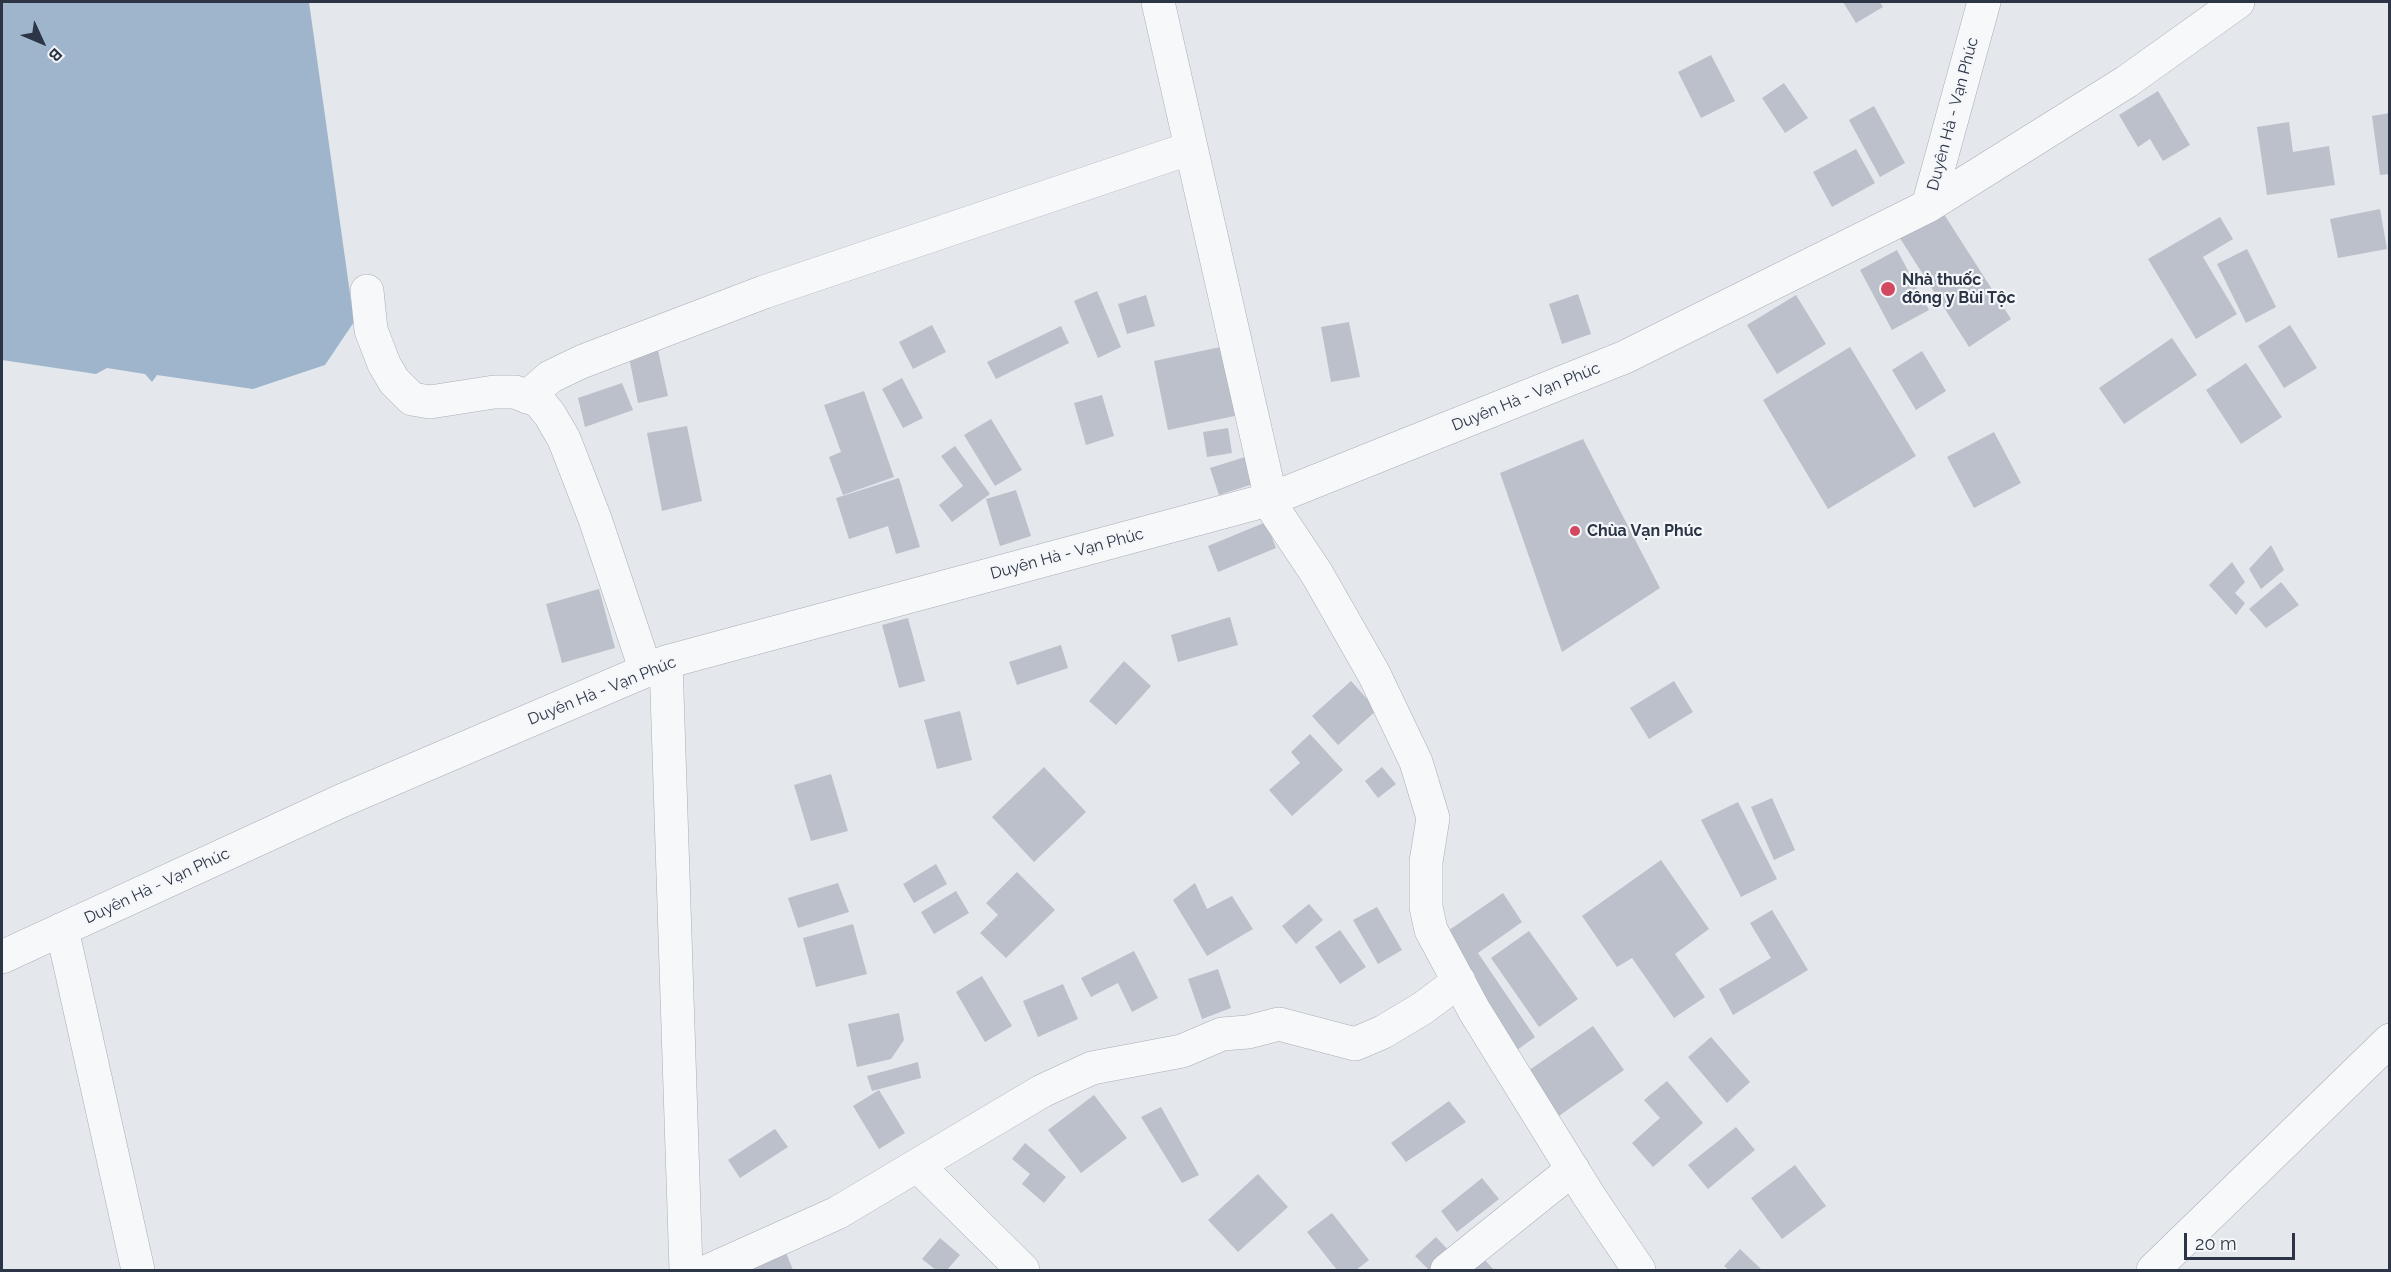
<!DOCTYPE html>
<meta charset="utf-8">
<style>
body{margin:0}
#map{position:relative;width:2391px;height:1272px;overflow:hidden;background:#e4e7ec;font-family:Raleway,sans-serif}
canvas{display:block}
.frame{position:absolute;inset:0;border:3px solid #2b3545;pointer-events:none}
.north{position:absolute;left:12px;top:12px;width:60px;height:60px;-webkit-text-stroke:4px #f4f6f9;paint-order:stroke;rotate:134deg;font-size:16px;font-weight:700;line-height:24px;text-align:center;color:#2b3545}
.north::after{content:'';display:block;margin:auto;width:21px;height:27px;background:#2b3545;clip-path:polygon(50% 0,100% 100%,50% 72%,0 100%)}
.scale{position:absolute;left:2184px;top:1233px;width:111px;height:27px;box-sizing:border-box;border:3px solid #2b3545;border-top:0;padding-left:8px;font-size:18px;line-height:21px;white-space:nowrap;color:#2b3545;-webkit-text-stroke:4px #f4f6f9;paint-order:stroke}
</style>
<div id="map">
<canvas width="2391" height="1272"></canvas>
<div class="frame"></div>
<div class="north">B</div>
<div class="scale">20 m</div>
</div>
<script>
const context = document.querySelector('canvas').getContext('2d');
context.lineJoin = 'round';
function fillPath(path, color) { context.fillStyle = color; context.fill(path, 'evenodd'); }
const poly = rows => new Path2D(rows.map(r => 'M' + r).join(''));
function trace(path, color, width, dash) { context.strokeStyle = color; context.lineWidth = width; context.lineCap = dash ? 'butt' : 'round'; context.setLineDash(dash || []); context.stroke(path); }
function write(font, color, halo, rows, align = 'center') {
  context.font = font + ' Raleway,sans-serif'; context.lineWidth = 4.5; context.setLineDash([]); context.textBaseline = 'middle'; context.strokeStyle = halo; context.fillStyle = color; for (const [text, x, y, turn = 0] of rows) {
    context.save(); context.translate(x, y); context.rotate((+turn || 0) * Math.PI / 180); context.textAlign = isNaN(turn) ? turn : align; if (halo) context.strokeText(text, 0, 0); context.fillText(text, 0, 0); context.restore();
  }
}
fillPath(poly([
 [2,2,309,2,354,322,325,365,253,389,157,375,152,382,145,374,107,368,96,374,2,360]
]), '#9fb5cc');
fillPath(poly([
 [1843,2,1880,2,1883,7,1856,23],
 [1711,55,1735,101,1701,118,1678,72],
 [1784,83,1808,118,1785,133,1762,98],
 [2158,91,2190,145,2163,161,2150,139,2138,147,2119,115],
 [1874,106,1905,163,1880,177,1849,120],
 [2390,113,2390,174,2380,175,2372,116],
 [2289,122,2293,152,2329,146,2335,185,2267,195,2257,127],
 [1856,149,1875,183,1832,207,1813,172],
 [1940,208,2011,319,1969,347,1898,235],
 [2380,209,2387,249,2338,258,2330,219],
 [2220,217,2233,239,2203,257,2237,314,2196,339,2148,259],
 [2247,249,2276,307,2246,323,2217,264],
 [1897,250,1929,310,1892,330,1860,270],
 [1097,291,1121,347,1098,358,1074,301],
 [1578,294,1591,334,1562,344,1549,304],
 [1146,295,1155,326,1127,334,1118,304],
 [1796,295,1826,344,1777,374,1747,325],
 [1349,322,1360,377,1331,382,1321,327],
 [932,325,946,352,913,369,899,342],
 [2290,325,2317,368,2284,388,2258,346],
 [1061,326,1069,343,996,379,987,362],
 [2172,338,2197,375,2124,424,2099,388],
 [1230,345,1244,414,1168,430,1154,361],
 [657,346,668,396,638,403,628,352],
 [1850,347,1916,456,1828,509,1763,400],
 [1922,351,1946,391,1916,410,1892,370],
 [2246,363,2282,417,2241,444,2206,390],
 [902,378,923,418,903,428,882,389],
 [622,383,633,410,585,427,578,398],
 [864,391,894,477,843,495,829,457,841,452,824,405],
 [1102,395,1114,436,1086,445,1074,403],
 [991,419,1022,470,995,486,964,435],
 [687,426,702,501,662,511,647,433],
 [1228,428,1232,453,1207,457,1203,432],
 [1994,432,2021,483,1974,508,1947,457],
 [1583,439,1660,588,1562,652,1500,473],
 [955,446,990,494,952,522,939,505,963,486,941,456],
 [1245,457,1253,484,1219,495,1210,468],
 [899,478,920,547,896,554,888,526,849,539,836,498],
 [1016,490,1031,536,1000,546,986,499],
 [1266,522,1276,548,1218,572,1208,546],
 [2271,545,2284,570,2261,589,2249,569],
 [2232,562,2245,582,2235,593,2245,603,2236,615,2209,585],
 [2281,582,2299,605,2266,628,2249,609],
 [599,589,615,648,562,663,546,604],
 [1230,617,1238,645,1178,662,1171,635],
 [908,618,925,681,899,688,882,625],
 [1061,645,1068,668,1017,685,1009,662],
 [1124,661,1151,686,1116,725,1089,701],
 [1351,681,1377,710,1338,745,1312,716],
 [1674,681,1693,712,1649,739,1630,708],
 [960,711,972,760,937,769,924,720],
 [1310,734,1343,770,1292,816,1269,790,1300,763,1291,752],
 [1044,767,1086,812,1034,862,992,817],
 [1382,767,1396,784,1378,798,1365,781],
 [831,774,848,831,811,841,794,785],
 [1772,798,1795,850,1774,860,1751,807],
 [1738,802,1777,879,1741,897,1701,820],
 [1661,860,1709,929,1675,954,1705,997,1674,1018,1632,958,1617,967,1582,916],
 [936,864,947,884,914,903,903,884],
 [1017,872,1055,910,1006,958,980,933,998,915,986,903],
 [838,883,849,912,798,928,788,898],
 [1195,883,1207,909,1232,896,1253,929,1207,956,1173,900],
 [956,891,969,913,934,934,921,912],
 [1503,893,1522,922,1478,953,1535,1037,1517,1050,1439,937],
 [1309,904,1323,920,1296,944,1282,926],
 [1377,907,1402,950,1378,964,1353,920],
 [1772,910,1808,970,1733,1015,1719,989,1771,958,1750,923],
 [853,924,867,974,816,987,803,938],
 [1340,930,1366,967,1340,984,1315,947],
 [1529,931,1578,999,1539,1027,1491,958],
 [1134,951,1158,998,1132,1012,1118,983,1091,997,1081,978],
 [1218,969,1231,1008,1202,1019,1188,979],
 [982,976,1012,1026,985,1042,956,992],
 [1063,984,1078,1019,1038,1037,1023,1001],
 [899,1013,904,1040,891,1059,857,1067,848,1024],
 [1593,1026,1624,1070,1556,1118,1525,1073],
 [1711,1037,1750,1082,1727,1103,1688,1057],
 [918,1062,921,1078,872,1091,867,1076],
 [1667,1081,1703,1123,1653,1167,1632,1143,1660,1118,1644,1100],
 [879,1090,905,1133,879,1149,853,1106],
 [1094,1095,1127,1138,1081,1173,1048,1130],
 [1449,1101,1466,1122,1406,1162,1391,1143],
 [1161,1107,1199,1175,1182,1183,1141,1117],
 [1736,1127,1755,1150,1708,1189,1688,1165],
 [775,1129,788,1147,740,1178,728,1160],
 [1025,1143,1066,1177,1044,1203,1022,1184,1030,1174,1012,1159],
 [1795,1165,1826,1206,1782,1239,1751,1198],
 [1258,1174,1288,1207,1238,1252,1208,1220],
 [1482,1178,1499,1199,1457,1232,1441,1211],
 [1332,1213,1369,1260,1356,1270,1337,1270,1307,1232],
 [1436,1237,1450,1252,1429,1270,1415,1256],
 [940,1238,960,1255,947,1270,936,1270,922,1259],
 [1740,1249,1762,1270,1729,1270,1724,1266],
 [785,1250,793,1270,751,1270,748,1264],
 [1483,1258,1494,1270,1468,1270]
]), '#bbc0ca');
const minor = poly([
 [1158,2,1271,499,1275,511,1317,574,1374,674,1416,762,1433,818,1426,862,1426,907,1431,930,1474,1010,1589,1196,1639,1270],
 [1928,206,2126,82,2238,2],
 [367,291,371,330,384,364,394,381,412,399,430,402,494,392,515,392,539,401,550,415,564,439,595,519,646,671],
 [527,397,550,377,581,362,764,292,1191,148],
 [666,662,686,1270],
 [62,929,138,1270],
 [2,957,341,801,666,662,1271,499,1625,357,1928,206,1984,2],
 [918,1166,1023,1270],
 [710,1270,837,1213,1042,1091,1092,1068,1182,1051,1222,1034,1248,1032,1279,1024,1355,1044,1383,1032,1423,1008,1459,981],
 [1447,1270,1573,1169],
 [2153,1270,2390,1040]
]);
trace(minor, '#a9aeb7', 34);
trace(minor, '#f7f8fa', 33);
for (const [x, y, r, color] of [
 [1888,289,8,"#d2485f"],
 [1575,531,6,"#d2485f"]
]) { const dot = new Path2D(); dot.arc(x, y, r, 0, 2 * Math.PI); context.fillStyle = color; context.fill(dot); trace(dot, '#f4f6f9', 2); }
write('16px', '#2b3545', '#f4f6f9', [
 ["Duyên Hà - Vạn Phúc",1953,114,-75],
 ["Duyên Hà - Vạn Phúc",1526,397,-22],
 ["Duyên Hà - Vạn Phúc",1067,554,-15],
 ["Duyên Hà - Vạn Phúc",602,691,-22],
 ["Duyên Hà - Vạn Phúc",157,886,-25]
]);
write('bold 16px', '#2b3545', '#f4f6f9', [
 ["Nhà thuốc",1902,280],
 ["đông y Bùi Tộc",1902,298],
 ["Chùa Vạn Phúc",1587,531]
], 'left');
</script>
